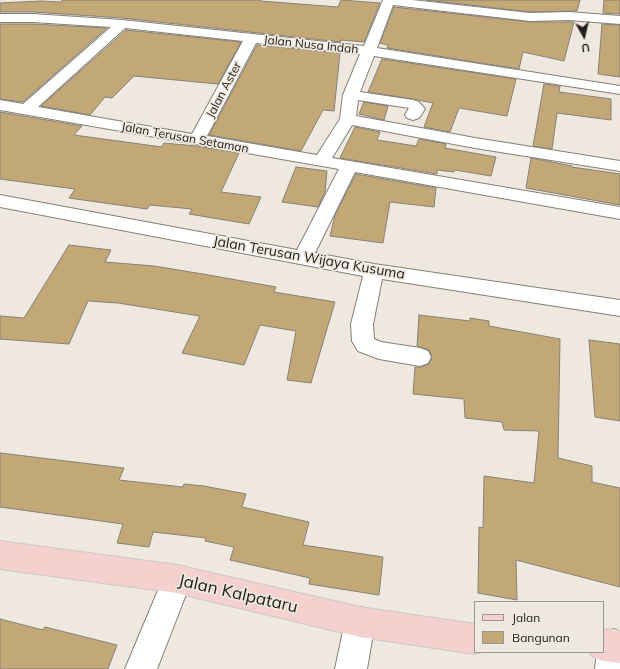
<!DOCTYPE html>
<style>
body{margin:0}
#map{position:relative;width:620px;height:669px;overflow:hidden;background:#eee8de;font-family:Mulish,sans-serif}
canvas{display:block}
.legend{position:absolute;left:474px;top:601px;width:130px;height:52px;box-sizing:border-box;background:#eee8de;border:1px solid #9d9891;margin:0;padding:5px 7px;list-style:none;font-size:12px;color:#23211d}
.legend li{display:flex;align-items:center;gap:8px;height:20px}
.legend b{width:20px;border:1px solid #9d9891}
.north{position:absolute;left:564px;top:16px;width:40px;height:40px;-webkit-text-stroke:3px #eee8de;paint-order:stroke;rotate:172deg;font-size:11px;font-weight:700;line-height:16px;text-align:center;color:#23211d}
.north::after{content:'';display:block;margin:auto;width:14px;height:18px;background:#23211d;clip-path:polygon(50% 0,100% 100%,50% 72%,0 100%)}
</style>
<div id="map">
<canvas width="620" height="669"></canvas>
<ul class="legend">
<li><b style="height:5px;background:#f4d1cf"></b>Jalan</li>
<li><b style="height:11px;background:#c2a876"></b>Bangunan</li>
</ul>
<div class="north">U</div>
</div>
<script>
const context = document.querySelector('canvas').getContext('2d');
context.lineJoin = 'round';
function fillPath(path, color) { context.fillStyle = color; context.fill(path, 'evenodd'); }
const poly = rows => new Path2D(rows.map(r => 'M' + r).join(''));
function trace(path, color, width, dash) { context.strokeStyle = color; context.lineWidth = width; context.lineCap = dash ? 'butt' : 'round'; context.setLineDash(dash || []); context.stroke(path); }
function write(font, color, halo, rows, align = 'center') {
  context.font = font + ' Mulish,sans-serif'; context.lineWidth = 3.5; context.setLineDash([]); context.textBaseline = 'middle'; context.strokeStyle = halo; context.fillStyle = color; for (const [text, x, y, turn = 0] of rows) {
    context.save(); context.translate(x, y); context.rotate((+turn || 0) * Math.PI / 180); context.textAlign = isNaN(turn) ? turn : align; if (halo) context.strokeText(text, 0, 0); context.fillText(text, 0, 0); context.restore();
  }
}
const building = poly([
 [62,0,261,0,260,1,338,7,341,0,380,3,364,42,341,40,341,42,122,18,33,12,0,12,0,3,41,1,62,2,62,0],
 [426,0,580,0,577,11,530,12,426,0],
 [604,0,620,0,620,14,603,13,604,0],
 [394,7,530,22,574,22,564,61,523,52,519,69,387,48,388,45,380,43,394,7],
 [0,24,33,24,107,28,23,102,0,99,0,24],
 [602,24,620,25,620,77,598,74,602,24],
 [126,30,241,42,218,84,134,76,112,98,105,97,90,115,41,106,126,30],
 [257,45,340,53,334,111,323,110,301,151,209,135,257,45],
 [382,59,516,79,507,116,459,108,450,132,424,127,433,103,413,99,368,92,382,59],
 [544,84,560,86,559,92,611,99,611,120,557,113,552,149,533,146,544,84],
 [364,102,388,106,384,120,359,114,364,102],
 [0,112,82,126,74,135,162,147,164,143,196,146,239,153,221,192,261,197,249,224,189,214,192,209,150,205,147,209,69,198,75,189,0,179,0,112],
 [355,127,380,132,377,140,416,146,419,139,446,144,445,148,496,157,491,176,455,170,454,172,437,170,437,174,340,158,355,127],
 [531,158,572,166,572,167,620,174,620,205,526,188,531,158],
 [296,167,327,171,325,192,318,207,282,202,296,167],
 [356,174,436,188,434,207,390,202,383,243,330,236,335,215,356,174],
 [69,245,111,250,105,262,154,266,203,274,276,287,274,292,335,302,311,383,287,380,296,331,260,325,244,365,182,353,200,316,118,303,88,301,69,344,0,339,0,316,24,318,69,245],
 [419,315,470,321,470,318,489,321,489,326,560,339,558,458,592,466,592,482,620,488,620,587,516,560,517,600,478,593,479,527,483,528,484,476,534,483,539,431,504,430,502,422,465,418,464,399,413,394,415,367,421,367,429,364,432,358,429,350,417,346,419,315],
 [589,340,620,344,620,421,595,417,589,340],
 [0,453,124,468,119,480,183,487,184,484,204,486,246,494,242,507,309,522,303,545,383,557,379,595,309,584,310,578,230,560,234,547,205,541,206,538,153,532,149,547,117,543,123,524,0,507,0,453],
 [0,619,43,630,45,627,117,645,108,669,0,669,0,619]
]);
fillPath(building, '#c2a876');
trace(building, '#868178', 1);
const street = poly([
 [383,0,412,0,530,13,569,12,620,16,620,24,569,20,530,21,393,5,377,48,620,86,620,94,374,56,360,92,413,100,419,102,425,109,419,118,413,120,407,118,405,115,409,108,358,100,356,116,475,138,620,161,620,171,475,148,352,125,332,158,620,207,620,219,355,172,315,253,374,264,620,300,620,316,382,279,373,324,374,339,381,342,420,348,428,351,431,357,428,363,420,366,379,359,358,351,352,341,351,324,363,276,0,207,0,195,297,250,339,169,0,110,0,100,23,104,111,27,33,22,0,22,0,14,33,14,122,20,364,46,383,0],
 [125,28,243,41,192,134,38,107,125,28],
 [256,43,360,54,343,95,340,119,317,155,207,136,256,43],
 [177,565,187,569,192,579,157,669,125,669,167,569,177,565],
 [360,607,371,611,375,622,367,669,335,669,345,622,349,611,360,607],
 [614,629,620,632,620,669,595,669,597,652,603,652,603,634,614,629]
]);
const primary = poly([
 [0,541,177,565,360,607,475,624,475,652,481,652,475,654,360,637,177,593,0,569,0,541],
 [603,629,620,631,620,663,603,661,592,656,590,652,603,652,603,629]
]);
trace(street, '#858077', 2);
trace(primary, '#cacac9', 2);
fillPath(street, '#fff');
fillPath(primary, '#f4d1cf');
write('12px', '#23211d', '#eee8de', [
 ["Jalan Nusa Indah",311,45,6],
 ["Jalan Aster",224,90,-62],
 ["Jalan Terusan Setaman",185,138,10]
]);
write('14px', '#23211d', '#eee8de', [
 ["Jalan Terusan Wijaya Kusuma",309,258,10]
]);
write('17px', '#23211d', '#eee8de', [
 ["Jalan Kalpataru",238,594,13]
]);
</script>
